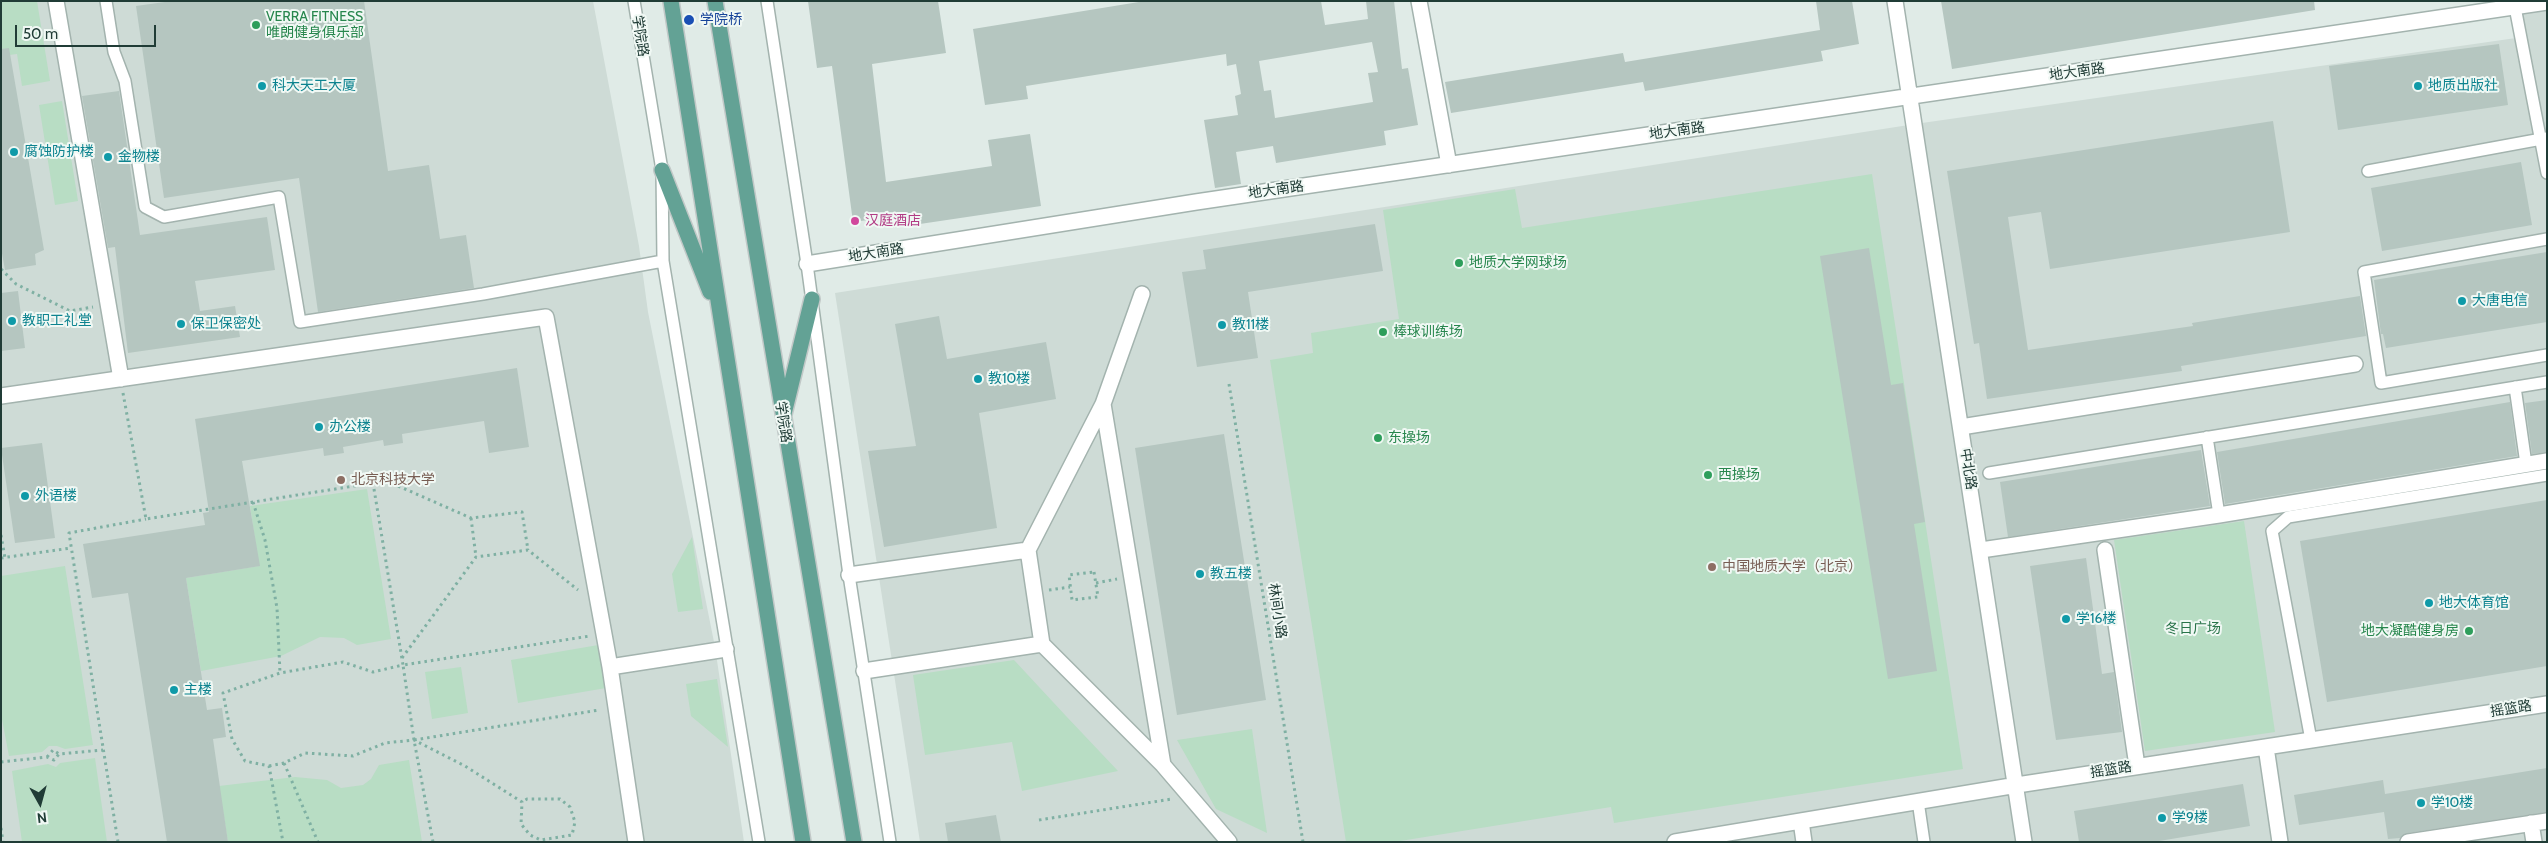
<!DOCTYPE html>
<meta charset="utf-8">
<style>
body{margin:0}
#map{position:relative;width:2548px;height:843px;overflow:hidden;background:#e0ebe7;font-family:Cabin,sans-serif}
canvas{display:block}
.frame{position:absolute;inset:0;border:2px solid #203c36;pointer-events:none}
.north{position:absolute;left:15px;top:778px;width:50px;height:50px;-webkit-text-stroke:4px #f0f8f4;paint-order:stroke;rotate:173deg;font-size:14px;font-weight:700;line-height:20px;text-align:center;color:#203c36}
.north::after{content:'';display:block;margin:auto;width:18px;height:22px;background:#203c36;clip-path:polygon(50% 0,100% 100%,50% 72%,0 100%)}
.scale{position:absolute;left:15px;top:25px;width:141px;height:22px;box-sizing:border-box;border:2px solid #203c36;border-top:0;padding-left:6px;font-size:15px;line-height:18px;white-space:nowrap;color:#203c36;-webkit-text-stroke:4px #f0f8f4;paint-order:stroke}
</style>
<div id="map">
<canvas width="2548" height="843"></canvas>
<div class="frame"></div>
<div class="north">N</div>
<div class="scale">50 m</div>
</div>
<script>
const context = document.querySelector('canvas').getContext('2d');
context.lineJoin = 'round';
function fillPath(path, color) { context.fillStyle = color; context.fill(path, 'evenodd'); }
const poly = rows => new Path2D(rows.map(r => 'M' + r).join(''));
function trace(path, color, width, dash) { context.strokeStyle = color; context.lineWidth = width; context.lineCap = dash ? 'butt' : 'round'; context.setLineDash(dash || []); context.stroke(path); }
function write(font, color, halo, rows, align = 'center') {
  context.font = font + ' Cabin,"Noto Sans SC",sans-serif'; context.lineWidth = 4; context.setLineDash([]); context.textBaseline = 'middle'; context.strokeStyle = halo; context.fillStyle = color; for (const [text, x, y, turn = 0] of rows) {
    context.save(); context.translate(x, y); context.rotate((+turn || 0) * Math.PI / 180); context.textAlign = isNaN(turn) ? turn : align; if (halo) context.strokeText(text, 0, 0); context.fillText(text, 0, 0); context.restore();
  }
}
fillPath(poly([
 [1,1,593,1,639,246,648,312,715,647,744,842,1,842],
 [2518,1,2547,1,2547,842,920,842,835,293,1915,124,2523,37]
]), '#cedbd6');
fillPath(poly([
 [1,1,37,1,50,81,22,86,17,54,1,56],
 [62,101,78,201,55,205,39,105],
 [1872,174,1963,769,1614,823,1611,807,1394,842,1346,842,1270,360,1313,353,1311,333,1399,319,1383,210,1515,189,1522,228],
 [367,489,391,639,357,645,344,638,320,637,281,656,201,671,186,578,259,566,250,506],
 [2244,521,2275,732,2145,751,2114,540],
 [692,537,703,609,678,612,672,574],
 [65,566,93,745,65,749,57,746,49,746,42,752,9,756,1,714,1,576],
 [604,644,612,687,518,703,511,660],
 [1014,660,1066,716,1118,771,1022,791,1012,742,925,755,913,675],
 [461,667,468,713,432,719,425,672],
 [717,679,728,747,691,716,686,684],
 [1252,729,1267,833,1216,809,1177,740],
 [95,758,107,842,22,842,12,771,48,764,56,767,60,763],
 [409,760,422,842,228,842,219,786,295,777,327,780,341,788,363,785,371,779,379,765]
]), '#b8ddc4');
fillPath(poly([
 [172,1,364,1,388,171,429,165,440,239,466,235,474,288,318,312,299,178,164,198,136,6],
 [808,1,938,1,946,53,872,64,886,182,992,166,988,140,1030,134,1041,206,893,228,891,217,853,222,832,66,817,68],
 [1145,1,1321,1,1325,25,1368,19,1366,1,1394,1,1402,69,1408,68,1418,125,1384,131,1386,145,1276,163,1273,146,1236,152,1241,184,1215,188,1204,120,1238,115,1235,96,1241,94,1236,64,1227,66,1226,54,1026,86,1028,99,985,105,973,29],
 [1372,42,1378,72,1368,73,1373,102,1275,118,1271,90,1264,91,1259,61],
 [1816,1,1852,1,1859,44,1821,51,1823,61,1645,91,1643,82,1451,113,1445,82,1623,53,1625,62,1820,30],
 [1941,1,2314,1,2315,10,1952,69],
 [2499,44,2508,105,2338,130,2329,66],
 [9,48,44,250,35,254,36,265,5,270,1,248,1,49],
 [119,91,140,235,267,217,275,270,195,281,200,311,235,306,240,337,128,353,115,247,108,248,82,96],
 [2273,121,2290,232,2050,269,2041,212,2008,217,2028,350,2193,326,2192,323,2360,296,2366,336,2181,366,2182,371,1987,399,1979,343,1974,344,1947,171],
 [2521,162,2532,225,2382,251,2371,188],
 [1375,224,1383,271,1248,292,1258,358,1197,367,1182,272,1206,269,1203,250],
 [1869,248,1891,385,1903,383,1925,522,1914,524,1937,671,1888,679,1820,256],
 [2547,252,2547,322,2386,348,2383,334,2381,334,2374,280],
 [18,291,25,348,1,351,1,293],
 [939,316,947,359,1046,342,1056,399,979,413,997,528,884,547,868,451,916,446,895,324],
 [517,368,529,447,489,453,484,421,402,434,403,443,384,446,383,440,343,447,344,453,324,456,323,448,242,461,260,566,186,578,207,710,222,708,226,737,213,739,228,842,167,842,128,593,92,598,83,544,205,525,203,513,209,512,195,419],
 [2547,400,2547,452,2532,454,2525,403],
 [2510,402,2517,456,2225,504,2217,452],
 [1224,434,1266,700,1177,715,1135,448],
 [42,443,55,538,15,543,1,448],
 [2201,450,2210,506,2008,537,2000,482],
 [2547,500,2547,666,2327,702,2300,541],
 [2086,558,2102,674,2114,672,2122,732,2056,740,2030,566],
 [2547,768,2547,812,2407,833,2400,838,2388,839,2384,812,2299,825,2294,795,2383,780,2385,794],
 [2243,784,2250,826,2153,842,2079,842,2074,811],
 [996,815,1001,842,948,842,945,823]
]), '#b5c6c0');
const service = poly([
 [106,1,114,52,125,81,145,207,164,217,279,197,300,322,483,294,663,261],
 [634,1,662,170,663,261,759,842],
 [767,1,807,264,849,575,890,842],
 [2515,7,2547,173],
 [2368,171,2547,138],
 [2547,239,2364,272,2381,383,2547,355],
 [2515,387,2526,464],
 [2207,437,2219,515],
 [1989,473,2547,382],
 [2311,740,2272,531,2288,517,2547,475],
 [1918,801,1924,842]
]);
const minor = poly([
 [56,1,121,379],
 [1419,1,1449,165],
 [1895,1,2024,842],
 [807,264,1196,202,2547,2],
 [1142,294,1103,404,1028,550,1042,644,1163,765,1229,842],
 [1,396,546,317,610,667,636,842],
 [1103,404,1163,765],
 [1961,427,2355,364],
 [1981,550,2219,515,2547,461],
 [2105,550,2137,766],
 [849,575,1028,550],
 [610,667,726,649],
 [864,671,1042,644],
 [2266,747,2280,842],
 [1801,821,1804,842],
 [2531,823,2534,842],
 [1675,842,2017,785,2547,704],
 [2408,842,2547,821]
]);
const primary = poly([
 [671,1,803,842],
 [715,1,854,842],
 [662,170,710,292],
 [784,414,812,299]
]);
trace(service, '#a3b3ae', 14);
trace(minor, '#a3b3ae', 18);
trace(primary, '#c1c8c7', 18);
trace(poly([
 [1,269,16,284,70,311,93,307],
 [1229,384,1303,842],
 [123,393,146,519,373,483,403,665,373,672,343,662,280,673,223,693,232,739,245,761,269,766,283,842],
 [373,483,389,482,471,518,522,512,528,550],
 [253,502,265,540,277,608,280,673],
 [471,518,476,557],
 [1,535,5,558],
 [1,558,71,548],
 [1094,572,1098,597,1072,600,1069,575,1094,572],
 [1096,583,1117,579],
 [1049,590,1070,587],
 [402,658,476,557,528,550,578,590],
 [414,740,403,665,590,636],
 [47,757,53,750,59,754],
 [1,762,47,757,54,760,59,754,103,750],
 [284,763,318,842],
 [269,766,284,763,305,753,353,756,385,743,414,740,465,766,522,802,521,824,530,835,541,840,572,835,575,822,570,807,560,799,527,799,522,802],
 [1039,820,1172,799],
 [1,828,3,842],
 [118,842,69,533,146,519],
 [433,842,414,740,599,710]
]), '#7fb0a3', 3, [2.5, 4]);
trace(service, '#fff', 11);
trace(minor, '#fff', 15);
trace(primary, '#63a295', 15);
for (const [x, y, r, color] of [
 [689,20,6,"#1a4fb4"],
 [256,25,5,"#2e9e5b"],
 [262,86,5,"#0f9aa8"],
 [2418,86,5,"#0f9aa8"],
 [14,152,5,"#0f9aa8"],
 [108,157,5,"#0f9aa8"],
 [855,221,5,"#d1479c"],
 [1459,263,5,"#2e9e5b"],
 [2462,301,5,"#0f9aa8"],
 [12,321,5,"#0f9aa8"],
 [181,324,5,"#0f9aa8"],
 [1222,325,5,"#0f9aa8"],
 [1383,332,5,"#2e9e5b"],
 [978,379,5,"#0f9aa8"],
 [319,427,5,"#0f9aa8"],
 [1378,438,5,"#2e9e5b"],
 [1708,475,5,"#2e9e5b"],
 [341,480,5,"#8d6e63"],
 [25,496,5,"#0f9aa8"],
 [1712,567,5,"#8d6e63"],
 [1200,574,5,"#0f9aa8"],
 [2429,603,5,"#0f9aa8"],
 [2066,619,5,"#0f9aa8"],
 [2469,631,5,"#2e9e5b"],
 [174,690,5,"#0f9aa8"],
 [2421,803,5,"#0f9aa8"],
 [2162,818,5,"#0f9aa8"]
]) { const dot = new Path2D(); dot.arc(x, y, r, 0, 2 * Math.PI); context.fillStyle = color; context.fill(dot); trace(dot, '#f0f8f4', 2); }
write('14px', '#27864d', '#f0f8f4', [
 ["VERRA FITNESS",266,17],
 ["唯朗健身俱乐部",266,33],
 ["地质大学网球场",1469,263],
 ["棒球训练场",1393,332],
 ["东操场",1388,438],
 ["西操场",1718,475],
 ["地大凝酷健身房",2459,631,"right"]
], 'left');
write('14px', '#164399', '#f0f8f4', [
 ["学院桥",700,20]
], 'left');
write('14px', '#203c36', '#f0f8f4', [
 ["学院路",640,36,81],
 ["地大南路",2077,72,-8],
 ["地大南路",1677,131,-8],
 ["地大南路",1276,190,-8],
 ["地大南路",876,253,-9],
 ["学院路",783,422,81],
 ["中北路",1968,469,81],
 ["林间小路",1277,611,81],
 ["摇篮路",2511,709,-9],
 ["摇篮路",2111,770,-9]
]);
write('14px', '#0d838f', '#f0f8f4', [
 ["科大天工大厦",272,86],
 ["地质出版社",2428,86],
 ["腐蚀防护楼",24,152],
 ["金物楼",118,157],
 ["大唐电信",2472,301],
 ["教职工礼堂",22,321],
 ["保卫保密处",191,324],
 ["教11楼",1232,325],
 ["教10楼",988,379],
 ["办公楼",329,427],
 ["外语楼",35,496],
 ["教五楼",1210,574],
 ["地大体育馆",2439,603],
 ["学16楼",2076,619],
 ["主楼",184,690],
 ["学10楼",2431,803],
 ["学9楼",2172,818]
], 'left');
write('14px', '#b23c85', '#f0f8f4', [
 ["汉庭酒店",865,221]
], 'left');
write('14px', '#785e54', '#f0f8f4', [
 ["北京科技大学",351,480],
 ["中国地质大学（北京）",1722,567]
], 'left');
write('14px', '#29744a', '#f0f8f4', [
 ["冬日广场",2193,629]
]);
</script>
